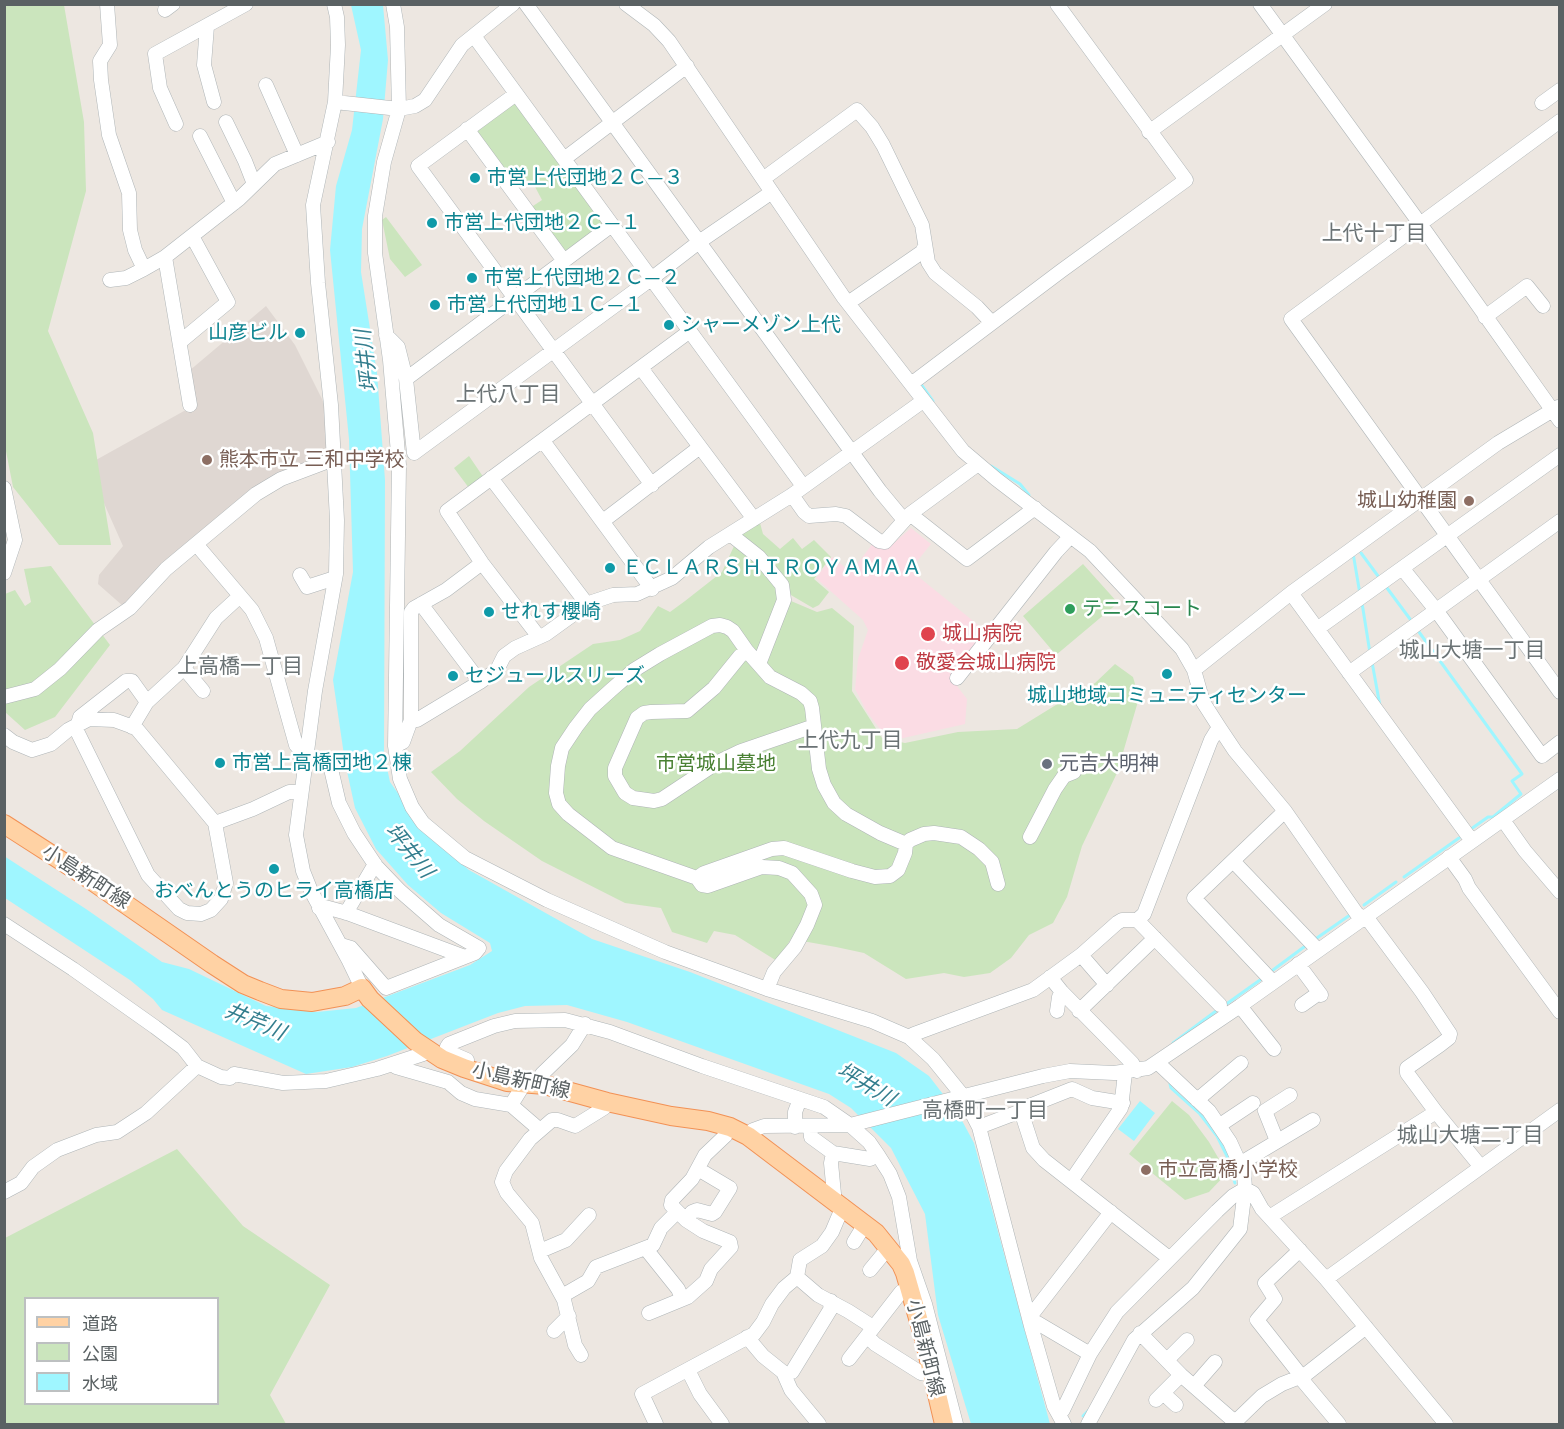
<!DOCTYPE html>
<meta charset="utf-8">
<style>
body{margin:0}
#map{position:relative;width:1564px;height:1429px;overflow:hidden;background:#ede7e1;font-family:Quicksand,"Noto Sans JP",sans-serif}
canvas{display:block}
.frame{position:absolute;inset:0;border:6px solid #5a6163;pointer-events:none}
.legend{position:absolute;left:24px;top:1297px;width:195px;height:108px;box-sizing:border-box;background:#fff;border:2px solid #bdc0c1;margin:0;padding:8px 10px;list-style:none;font-size:18px;color:#5a6163}
.legend li{display:flex;align-items:center;gap:12px;height:30px}
.legend b{width:30px;border:2px solid #bdc0c1}
</style>
<div id="map">
<canvas width="1564" height="1429"></canvas>
<div class="frame"></div>
<ul class="legend">
<li><b style="height:8px;background:#ffd2a4"></b>道路</li>
<li><b style="height:16px;background:#cbe5bd"></b>公園</li>
<li><b style="height:16px;background:#9ff6ff"></b>水域</li>
</ul>
</div>
<script>
const context = document.querySelector('canvas').getContext('2d');
context.lineJoin = 'round';
function fillPath(path, color) { context.fillStyle = color; context.fill(path, 'evenodd'); }
const poly = rows => new Path2D(rows.map(r => 'M' + r).join(''));
function trace(path, color, width, dash) { context.strokeStyle = color; context.lineWidth = width; context.lineCap = dash ? 'butt' : 'round'; context.setLineDash(dash || []); context.stroke(path); }
function write(font, color, halo, rows, align = 'center') {
  context.font = font + ' Quicksand,"Noto Sans JP",sans-serif'; context.lineWidth = 5; context.setLineDash([]); context.textBaseline = 'middle'; context.strokeStyle = halo; context.fillStyle = color; for (const [text, x, y, turn = 0] of rows) {
    context.save(); context.translate(x, y); context.rotate((+turn || 0) * Math.PI / 180); context.textAlign = isNaN(turn) ? turn : align; if (halo) context.strokeText(text, 0, 0); context.fillText(text, 0, 0); context.restore();
  }
}
fillPath(poly([
 [266,306,295,345,324,403,328,454,270,483,123,606,98,584,99,575,123,546,87,465,193,406,189,371]
]), '#dfd7d2');
fillPath(poly([
 [911,528,931,544,910,570,993,637,957,686,967,699,965,724,899,739,883,733,867,712,855,689,858,659,868,630,863,620,816,578,832,557,851,572,874,542,887,549]
]), '#fbdce4');
fillPath(poly([
 [4,5,64,5,84,122,86,191,48,331,93,433,111,545,59,545,13,487,5,446],
 [517,101,605,226,565,256,530,208,542,200,532,181,516,189,475,129],
 [386,217,422,265,405,277,390,259,382,220],
 [469,456,484,478,469,488,454,468],
 [760,523,763,534,780,549,793,538,802,549,814,540,831,557,814,579,829,592,819,605,813,608,784,591,739,535],
 [735,544,758,559,791,601,817,612,832,608,854,626,852,691,882,738,905,743,958,732,1017,729,1064,700,1095,683,1115,664,1133,677,1139,698,1117,773,1082,846,1067,897,1053,923,1029,935,1011,958,990,973,964,977,944,973,906,979,864,953,836,947,791,939,777,961,735,935,714,931,707,943,672,932,661,908,625,903,542,861,484,821,457,799,431,772,460,751,529,687,593,644,620,640,640,631,658,606,670,612,685,601,722,572],
 [1083,564,1118,603,1056,655,1023,616],
 [51,566,110,645,55,717,25,730,5,712,5,594,15,590,25,606,31,602,24,569],
 [1172,1101,1189,1115,1209,1142,1227,1173,1209,1192,1185,1200,1129,1154],
 [177,1149,243,1226,330,1285,270,1395,286,1424,5,1424,5,1238],
 [218,1298,218,1404,26,1404,26,1298]
]), '#cbe5bd');
fillPath(poly([
 [351,5,383,5,388,60,383,119,362,229,361,272,377,373,385,480,384,754,390,782,429,837,469,870,592,939,690,972,896,1053,929,1076,959,1115,974,1143,1050,1424,971,1424,938,1315,925,1214,891,1148,851,1108,829,1094,627,1022,567,1005,525,1006,498,1013,387,1056,352,1067,306,1074,162,1010,153,999,130,980,5,898,4,856,86,909,162,962,189,969,266,1006,317,1012,356,1008,470,965,492,951,490,943,441,913,408,885,376,849,355,808,345,762,333,680,353,572,349,439,330,250,336,186,352,130,361,50],
 [1140,1101,1155,1113,1134,1141,1118,1129]
]), '#9ff6ff');
trace(poly([
 [923,382,921,384,933,401],
 [991,466,1020,484,1029,495],
 [1353,553,1360,594],
 [1361,553,1378,576],
 [1387,588,1410,619],
 [1362,603,1370,653],
 [1419,632,1522,774,1512,781,1521,794,1493,817,1488,817,1471,829],
 [1372,662,1380,706],
 [1404,877,1459,838],
 [1364,905,1396,882],
 [1314,940,1350,915],
 [1273,970,1308,944],
 [1225,1005,1260,980],
 [1173,1043,1220,1008],
 [1170,1084,1171,1088,1200,1114,1217,1136,1227,1156,1235,1183],
 [1083,1416,1090,1409]
]), '#9ff6ff', 3);
const minor = poly([
 [107,4,110,45,100,61,101,80,109,135,129,193,130,230,135,250,144,269,165,257,239,199,275,164,328,142],
 [334,4,337,17,338,45,335,102,313,205,318,283,331,405,337,520,336,574,315,691,296,835,303,871,311,891,349,961,362,988],
 [393,4,397,27,399,109,384,162,375,216,375,253,390,360,399,465,395,746,400,779,412,807,423,823,465,858,547,900,665,952,767,989,872,1021,909,1037,933,1059,963,1096,979,1127,1031,1326,1054,1406,1064,1424],
 [526,4,880,491,904,520],
 [626,4,654,25,669,41,844,298,963,451,996,479,1090,551,1182,649,1194,670,1203,702,1219,727,1235,751,1285,811,1357,914,1370,922,1422,992,1450,1034,1449,1038,1440,1045,1407,1068,1407,1073,1436,1112,1481,1167],
 [1260,4,1421,225,1560,421],
 [165,10,173,4],
 [207,26,204,65,214,102],
 [474,36,803,486],
 [266,85,297,155],
 [516,94,418,166,652,485],
 [335,102,399,109,415,106,425,100,462,45,513,4],
 [1542,103,1560,90],
 [1560,121,1291,319,1560,692],
 [226,122,245,161,254,184],
 [176,124,160,88,155,54,246,4],
 [467,129,564,261],
 [1149,132,1325,4],
 [200,136,234,203],
 [564,159,687,66],
 [763,179,857,110,872,127,883,145,922,225,928,262,935,273,977,307,992,323],
 [612,225,406,379,414,453,651,279,699,242,772,192],
 [165,257,190,405],
 [110,280,126,278,144,269],
 [848,303,922,252,925,246],
 [1485,317,1527,286,1543,306],
 [386,335,398,347,406,379],
 [180,342,228,302,192,236],
 [641,368,754,519],
 [911,384,1061,271,1186,180,1057,4],
 [543,441,652,589],
 [491,478,587,604],
 [4,488,15,540,4,573],
 [792,495,804,512,809,516,836,514,846,516,879,541,885,542,910,514,967,559,1035,508],
 [910,514,978,464],
 [603,521,700,447],
 [730,534,759,557,782,585,784,600,759,664],
 [196,544,252,610,266,638,296,745,306,756],
 [1402,568,1436,610,1542,756,1560,742],
 [300,575,307,587,335,578],
 [1291,593,1472,841],
 [421,604,480,682],
 [1317,629,1560,455],
 [539,637,482,563,447,511,690,331],
 [747,651,770,677,801,693,810,701,812,708,819,769,824,785,834,803,846,814,880,833,906,844],
 [184,668,203,691],
 [1194,670,1291,593,1498,443,1558,407],
 [1349,673,1560,521],
 [957,678,1056,552,1070,537],
 [4,697,35,689,60,669,98,630,130,608,166,569,256,494,281,479,334,459],
 [411,720,417,720,480,682,497,670,504,656,515,648,546,634,589,603,613,595,637,594,672,578,709,547,792,495,923,401],
 [78,724,80,717,126,681,132,681,147,702],
 [75,727,148,875,179,909,187,913,201,914,211,910,221,899,226,883,215,823],
 [132,727,147,702,184,668,216,618,240,596],
 [4,735,13,742,32,750,51,744,68,730,89,719,114,720,136,728,215,823,253,809,289,792,301,792],
 [395,746,403,742,411,720,411,612,414,608,446,590,482,563],
 [331,769,339,803,354,833,376,866,400,891,439,925,479,948,475,953,386,988,351,948,341,945],
 [1503,820,1525,851,1560,892],
 [1030,837,1055,789,1064,776,1074,772],
 [1449,857,1465,879,1469,888,1560,1012],
 [1233,861,1318,950],
 [697,878,704,873,772,849,784,848,852,871,875,877,890,876,898,870,905,853,906,844,910,840,924,834,934,833,961,837,979,849,992,862,998,884],
 [319,908,325,907,347,913,465,957],
 [346,913,375,864],
 [1137,920,1220,1005],
 [4,924,73,969,155,1027,183,1048,197,1066,221,1077,230,1078,234,1074,283,1083,326,1081,377,1069,423,1054,427,1050],
 [1081,955,1107,985],
 [1298,964,1321,995],
 [1050,977,1062,992,1132,1063,1137,1071],
 [1273,982,1194,898,1285,811],
 [767,989,774,972,795,947,807,925,815,905,811,894,792,873,779,868,762,867,708,886,702,885,697,878,612,848,568,814,559,804,556,793,558,766,562,748,576,727,590,709,611,690,634,670,660,654,712,626,720,625,727,627,733,631,747,651,740,656,714,688,687,711,651,712,644,713,637,718,615,768,615,776,625,793,633,798,654,801,662,799,718,762,741,751,814,726],
 [1302,1005,1319,993],
 [1240,1006,1274,1049],
 [1057,1011,1059,997,1062,992],
 [1079,1011,1155,938],
 [909,1037,914,1034,1033,990,1081,955,1117,923,1122,920,1137,920,1144,914,1211,740,1219,727],
 [467,1060,451,1053,447,1047,449,1044,494,1026,515,1021,565,1020,610,1032,702,1066,824,1107,850,1125,869,1142,878,1155,890,1174,899,1197,910,1261,925,1304,956,1424],
 [393,1064,396,1067,448,1082,461,1093,475,1099,511,1105,540,1130],
 [538,1084,542,1074,572,1045,585,1024],
 [1197,1100,1241,1063],
 [511,1105,521,1089,521,1082,516,1078],
 [1021,1111,1024,1108,1072,1089,1092,1098,1123,1103],
 [1220,1125,1253,1103],
 [795,1127,795,1112,800,1099],
 [810,1127,811,1137,833,1153,870,1159,878,1155],
 [979,1127,1021,1111,1033,1148,1044,1160,1169,1258],
 [748,1136,753,1130,764,1126,850,1125,1043,1076,1070,1071,1114,1073,1148,1068,1240,1006,1560,779],
 [1277,1141,1265,1111,1290,1095],
 [1241,1163,1313,1120],
 [1071,1181,1121,1108,1125,1073],
 [4,1192,21,1183,33,1167,57,1150,96,1135,117,1132,146,1113,197,1066],
 [831,1198,834,1194,831,1163,833,1153],
 [1271,1216,1436,1112],
 [686,1220,692,1212,697,1210,712,1214,715,1212,730,1188,698,1169],
 [854,1242,865,1224],
 [646,1249,678,1289,682,1298],
 [1300,1250,1265,1283,1275,1299,1257,1320,1298,1372,1303,1381,1339,1424],
 [540,1251,566,1240,589,1215],
 [870,1270,889,1247],
 [797,1277,818,1295,848,1311,873,1327],
 [1326,1279,1560,1110],
 [562,1296,588,1281,596,1267,653,1245,661,1228,677,1212],
 [649,1313,688,1297,706,1281,711,1269,731,1247,730,1242,703,1231,686,1220,671,1205,672,1200,692,1179,705,1155,725,1136,730,1127],
 [1029,1318,1111,1212],
 [1029,1318,1090,1354],
 [554,1331,569,1316],
 [1140,1333,1181,1375,1235,1422],
 [867,1336,875,1344,921,1373,932,1375],
 [747,1337,763,1356,783,1372,791,1390,819,1424],
 [581,1355,575,1345,564,1300,541,1258,532,1223,507,1193,502,1182,506,1171,530,1139,552,1120,558,1120,575,1126,604,1108,607,1102],
 [849,1359,901,1292,910,1289],
 [1167,1360,1187,1340],
 [688,1370,700,1394,722,1424],
 [792,1372,830,1310,831,1301],
 [1194,1386,1215,1362],
 [1164,1394,1176,1405],
 [1156,1400,1181,1375],
 [1059,1414,1063,1410,1090,1354,1117,1312,1217,1211,1233,1196,1245,1189,1253,1193,1262,1209,1326,1279,1446,1424],
 [656,1424,642,1394,754,1334,763,1322,772,1304,784,1288,797,1277,800,1260,822,1246,832,1232,843,1206],
 [1088,1424,1134,1340,1193,1288,1240,1229,1245,1189,1244,1173,1230,1142,1209,1111,1158,1063],
 [1233,1424,1262,1396,1282,1384,1305,1375,1366,1327]
]);
const major = poly([
 [4,824,85,876,212,964,243,984,260,991,281,999,312,1002,345,996,362,988,370,999,415,1041,442,1059,464,1068,507,1082,545,1085,607,1102,671,1116,708,1121,730,1127,748,1136,876,1233,901,1264,905,1273,924,1339,944,1424]
]);
trace(minor, '#afb5b7', 15);
trace(major, '#f29155', 20);
trace(minor, '#fff', 14);
trace(major, '#ffd2a4', 18);
for (const [x, y, r, color] of [
 [475,178,6,"#0f9aa8"],
 [432,223,6,"#0f9aa8"],
 [472,278,6,"#0f9aa8"],
 [435,305,6,"#0f9aa8"],
 [669,325,6,"#0f9aa8"],
 [300,333,6,"#0f9aa8"],
 [207,460,6,"#8d6e63"],
 [1469,501,6,"#8d6e63"],
 [610,568,6,"#0f9aa8"],
 [1070,609,6,"#2e9e5b"],
 [489,612,6,"#0f9aa8"],
 [928,634,8,"#e0444e"],
 [902,663,8,"#e0444e"],
 [1167,674,6,"#0f9aa8"],
 [453,676,6,"#0f9aa8"],
 [220,763,6,"#0f9aa8"],
 [1047,764,6,"#6b7280"],
 [274,869,6,"#0f9aa8"],
 [1146,1170,6,"#8d6e63"]
]) { const dot = new Path2D(); dot.arc(x, y, r, 0, 2 * Math.PI); context.fillStyle = color; context.fill(dot); trace(dot, '#fff', 2); }
write('20px', '#0d838f', '#fff', [
 ["市営上代団地２Ｃ―３",487,178],
 ["市営上代団地２Ｃ―１",444,223],
 ["市営上代団地２Ｃ―２",484,278],
 ["市営上代団地１Ｃ―１",447,305],
 ["シャーメゾン上代",681,325],
 ["山彦ビル",288,333,"right"],
 ["ＥＣＬＡＲＳＨＩＲＯＹＡＭＡＡ",622,568],
 ["せれす櫻崎",501,612],
 ["セジュールスリーズ",465,676],
 ["城山地域コミュニティセンター",1167,696,"center"],
 ["市営上高橋団地２棟",232,763],
 ["おべんとうのヒライ高橋店",274,891,"center"]
], 'left');
write('20px', '#785e54', '#fff', [
 ["熊本市立 三和中学校",219,460],
 ["城山幼稚園",1457,501,"right"],
 ["市立高橋小学校",1158,1170]
], 'left');
write('20px', '#27864d', '#fff', [
 ["テニスコート",1082,609]
], 'left');
write('20px', '#be3a42', '#fff', [
 ["城山病院",942,634],
 ["敬愛会城山病院",916,663]
], 'left');
write('20px', '#4a8133', '#fff', [
 ["市営城山墓地",716,764]
]);
write('20px', '#5b616d', '#fff', [
 ["元吉大明神",1059,764]
], 'left');
write('20px', '#5a6163', '#fff', [
 ["小島新町線",86,877,33],
 ["小島新町線",521,1081,13],
 ["小島新町線",925,1348,76]
]);
write('21px', '#6b7375', '#fff', [
 ["上代十丁目",1374,234],
 ["上代八丁目",508,395],
 ["城山大塘一丁目",1472,651],
 ["上高橋一丁目",240,667],
 ["上代九丁目",850,741],
 ["高橋町一丁目",985,1111],
 ["城山大塘二丁目",1470,1136]
]);
write('italic 21px', '#337e8e', '#fff', [
 ["坪井川",367,361,-97],
 ["坪井川",409,851,51],
 ["井芹川",255,1022,23],
 ["坪井川",866,1085,31]
]);
</script>
